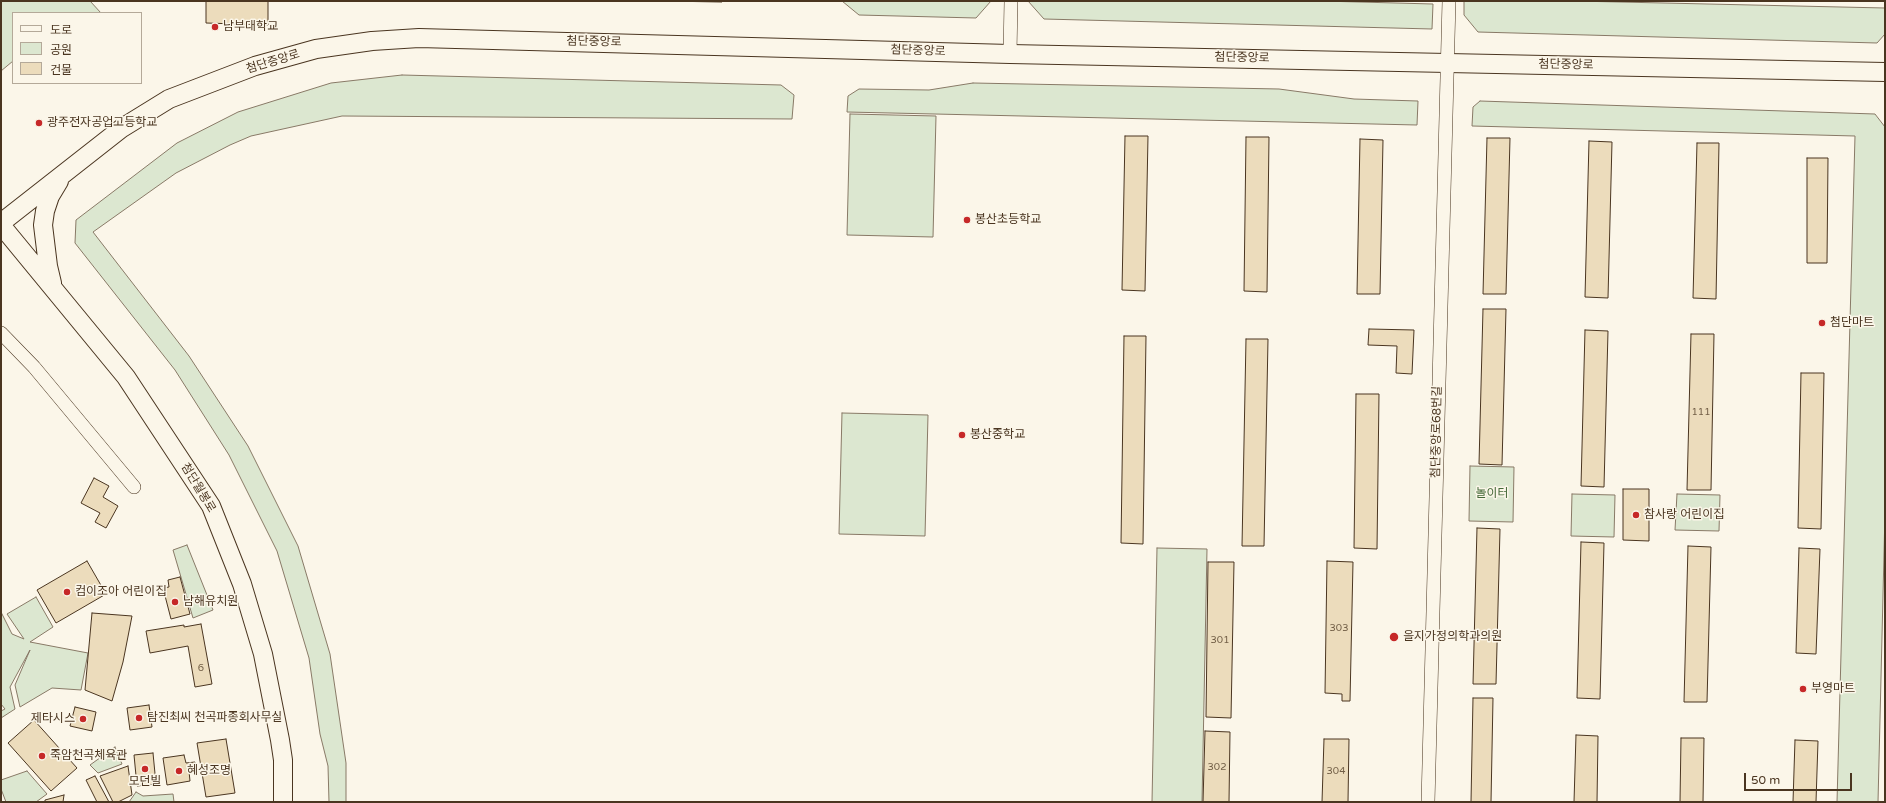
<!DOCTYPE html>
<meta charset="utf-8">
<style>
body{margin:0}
#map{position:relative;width:1886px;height:803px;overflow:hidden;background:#fbf6e9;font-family:"Varela Round","Noto Sans KR",sans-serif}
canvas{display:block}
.frame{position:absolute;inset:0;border:2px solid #4a3520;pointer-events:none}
.legend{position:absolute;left:12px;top:12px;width:130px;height:72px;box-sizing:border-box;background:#fbf6e9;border:1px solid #b4a999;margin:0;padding:5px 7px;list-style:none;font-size:12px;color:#4a3520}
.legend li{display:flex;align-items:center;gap:8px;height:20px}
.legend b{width:20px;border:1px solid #b4a999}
.scale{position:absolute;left:1744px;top:773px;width:108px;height:18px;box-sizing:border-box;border:2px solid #4a3520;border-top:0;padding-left:5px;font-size:12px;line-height:14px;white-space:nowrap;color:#4a3520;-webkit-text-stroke:3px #fbf6e9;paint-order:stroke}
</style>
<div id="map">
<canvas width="1886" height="803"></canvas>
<div class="frame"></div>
<ul class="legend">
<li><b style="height:5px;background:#fbf6e9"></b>도로</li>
<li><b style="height:11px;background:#dce7d0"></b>공원</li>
<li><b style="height:11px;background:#ecdcbc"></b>건물</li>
</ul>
<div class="scale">50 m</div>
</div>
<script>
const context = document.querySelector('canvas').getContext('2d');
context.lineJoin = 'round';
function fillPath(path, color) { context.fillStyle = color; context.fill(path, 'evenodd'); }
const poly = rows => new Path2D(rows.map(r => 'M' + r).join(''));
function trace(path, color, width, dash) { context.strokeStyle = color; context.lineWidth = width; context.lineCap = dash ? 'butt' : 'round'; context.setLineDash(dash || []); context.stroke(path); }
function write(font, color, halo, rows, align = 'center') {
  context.font = font + ' "Varela Round","Noto Sans KR",sans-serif'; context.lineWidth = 3; context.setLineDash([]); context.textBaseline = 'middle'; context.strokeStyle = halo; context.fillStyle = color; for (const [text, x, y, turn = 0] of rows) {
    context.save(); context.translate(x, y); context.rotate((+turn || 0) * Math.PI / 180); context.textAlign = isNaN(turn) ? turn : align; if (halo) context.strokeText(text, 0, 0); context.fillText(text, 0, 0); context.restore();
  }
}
const green = poly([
 [1,1,90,1,101,13,13,13,13,61,1,71,1,1],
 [842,1,991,1,976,18,859,15,842,1],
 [1028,1,1322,1,1433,4,1432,29,1044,19,1028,1],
 [1464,1,1575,1,1885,8,1885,34,1877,43,1478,32,1464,15,1464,1],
 [402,75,781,85,794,95,792,119,342,116,251,136,230,145,176,173,93,232,189,356,248,446,298,546,330,654,346,763,346,802,329,802,328,766,320,734,309,658,277,551,229,455,175,370,75,243,76,220,177,143,238,112,331,83,402,75],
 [973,83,1279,89,1354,99,1418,101,1417,125,847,112,848,96,859,89,929,90,973,83],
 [1480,101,1875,114,1885,127,1885,512,1878,802,1837,802,1855,136,1472,126,1473,107,1480,101],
 [850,114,936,116,933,237,847,235,850,114],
 [842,413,928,415,925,536,839,534,842,413],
 [1470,466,1514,467,1513,522,1469,521,1470,466],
 [1572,494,1615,495,1614,537,1571,536,1572,494],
 [1677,494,1720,495,1719,531,1675,530,1677,494],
 [187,545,213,610,193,618,173,550,187,545],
 [1157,548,1207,549,1202,802,1152,802,1157,548],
 [36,597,53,627,30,642,88,653,81,690,52,688,20,707,15,685,30,650,10,687,15,709,1,718,1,711,5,709,1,704,1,612,12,634,24,639,7,614,36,597],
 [115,747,122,764,98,773,90,765,115,747],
 [27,771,47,794,36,802,6,802,1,789,1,780,27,771],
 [136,792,143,796,173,794,174,802,129,802,136,792]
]);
fillPath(green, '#dce7d0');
trace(green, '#887966', 1);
const building = poly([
 [206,1,285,1,268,1,268,25,206,23,206,1],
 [663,1,722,1,722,2,663,1],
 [1125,136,1148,136,1145,291,1122,290,1125,136],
 [1246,137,1269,137,1267,292,1244,291,1246,137],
 [1487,138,1510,138,1506,294,1483,294,1487,138],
 [1360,139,1383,140,1380,294,1357,294,1360,139],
 [1589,141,1612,142,1608,298,1585,297,1589,141],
 [1697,143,1719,143,1716,299,1693,298,1697,143],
 [1807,158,1828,158,1827,263,1807,263,1807,158],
 [1483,309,1506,309,1502,465,1479,464,1483,309],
 [1369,329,1414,330,1412,374,1396,373,1397,346,1368,345,1369,329],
 [1585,330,1608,331,1604,487,1581,486,1585,330],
 [1691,334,1714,334,1711,490,1687,490,1691,334],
 [1124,336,1146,336,1143,544,1121,543,1124,336],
 [1246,339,1268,339,1264,546,1242,546,1246,339],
 [1801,373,1824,373,1821,529,1798,528,1801,373],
 [1356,394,1379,394,1377,549,1354,548,1356,394],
 [94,478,109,486,103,497,118,506,106,528,95,522,100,513,81,503,94,478],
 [1623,489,1649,489,1649,541,1623,540,1623,489],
 [1477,528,1500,529,1496,684,1473,684,1477,528],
 [1581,542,1604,543,1600,699,1577,698,1581,542],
 [1688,546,1711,547,1707,702,1684,702,1688,546],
 [1799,548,1820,549,1816,654,1796,653,1799,548],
 [87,561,106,594,56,623,37,590,87,561],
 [1327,561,1353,562,1350,701,1342,701,1342,694,1325,693,1327,561],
 [1208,562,1234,562,1231,718,1206,717,1208,562],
 [180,577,190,614,171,619,163,588,169,587,168,580,180,577],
 [92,613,132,616,123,662,112,701,85,690,92,613],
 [201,624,212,684,195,687,188,646,150,653,146,631,184,625,184,627,201,624],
 [1473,698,1493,698,1491,802,1471,802,1473,698],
 [149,705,152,727,130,730,127,708,149,705],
 [75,707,96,712,92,731,70,726,75,707],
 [34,720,77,768,51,791,8,743,34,720],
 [1205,731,1230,732,1229,802,1203,802,1205,731],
 [1576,735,1598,736,1597,802,1574,802,1576,735],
 [1681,738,1704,738,1703,802,1680,802,1681,738],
 [226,739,235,793,206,797,197,743,226,739],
 [1324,739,1349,739,1348,802,1322,802,1324,739],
 [1795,740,1818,741,1816,802,1793,802,1795,740],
 [153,753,156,784,137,786,134,755,153,753],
 [184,755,186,763,195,762,196,770,189,771,190,781,167,785,163,758,184,755],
 [128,766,132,795,118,802,113,802,100,776,128,766],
 [95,776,109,802,97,802,86,780,95,776],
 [64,795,63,802,45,802,45,800,64,795]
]);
fillPath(building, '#ecdcbc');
trace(building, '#4a3520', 1);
const street = poly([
 [1010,54,1011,1],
 [1,333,34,367,134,487],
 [1428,802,1449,1]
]);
const secondary = poly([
 [1,223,122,128,169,99,255,66,316,49,372,41,419,38,1010,54,1885,72],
 [1,225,126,377,211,506,242,584,263,654,280,740,283,760,283,802],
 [52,283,48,266,43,225,45,211,50,196,59,181]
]);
trace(street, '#4a3520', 14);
trace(secondary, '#4a3520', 20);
trace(street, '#fbf6e9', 13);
trace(secondary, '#fbf6e9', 18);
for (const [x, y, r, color] of [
 [215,27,4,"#c62828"],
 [39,123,4,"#c62828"],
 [967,220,4,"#c62828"],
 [1822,323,4,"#c62828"],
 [962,435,4,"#c62828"],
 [1636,515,4,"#c62828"],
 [67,592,4,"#c62828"],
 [175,602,4,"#c62828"],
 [1394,637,5,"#c62828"],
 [1803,689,4,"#c62828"],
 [139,718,4,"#c62828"],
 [83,719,4,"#c62828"],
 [42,756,4,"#c62828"],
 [145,769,4,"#c62828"],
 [179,771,4,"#c62828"]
]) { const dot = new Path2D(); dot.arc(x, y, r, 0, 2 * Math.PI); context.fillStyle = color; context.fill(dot); trace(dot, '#fbf6e9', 1.5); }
write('10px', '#725f47', null, [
 ["111",1701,412],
 ["303",1339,628],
 ["301",1220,640],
 ["6",201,668],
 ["302",1217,767],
 ["304",1336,771]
]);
write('12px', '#4a3520', '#fbf6e9', [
 ["남부대학교",223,27],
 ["광주전자공업고등학교",47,123],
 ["봉산초등학교",975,220],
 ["첨단마트",1830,323],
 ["봉산중학교",970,435],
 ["참사랑 어린이집",1644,515],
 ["컴이조아 어린이집",75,592],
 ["남해유치원",183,602],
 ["을지가정의학과의원",1403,637],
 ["부영마트",1811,689],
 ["탐진최씨 천곡파종회사무실",147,718],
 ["제타시스",75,719,"right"],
 ["죽암천곡체육관",50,756],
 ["혜성조명",187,771],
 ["모던빌",145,782,"center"]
], 'left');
write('12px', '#4a3520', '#fbf6e9', [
 ["첨단중앙로",594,42,1],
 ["첨단중앙로",918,51,2],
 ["첨단중앙로",1242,58,1],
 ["첨단중앙로",273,62,-17],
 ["첨단중앙로",1566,65,1],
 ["첨단중앙로68번길",1437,432,-89],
 ["첨단월봉로",198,488,59]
]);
write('12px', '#436837', '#fbf6e9', [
 ["놀이터",1492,494]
]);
</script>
